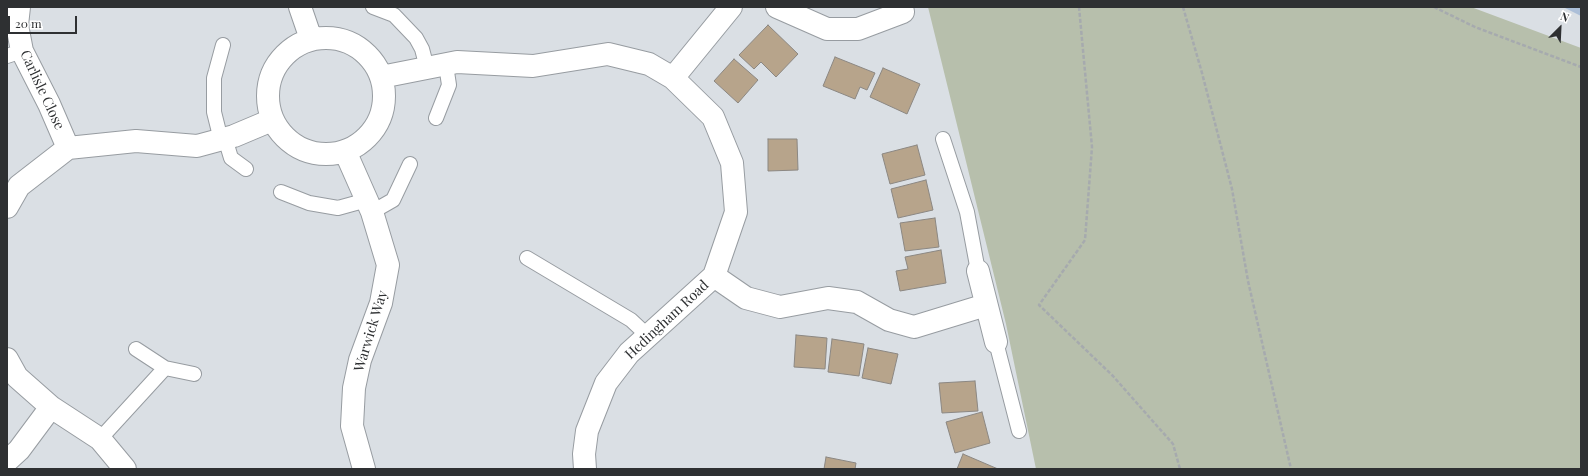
<!DOCTYPE html>
<style>
body{margin:0}
#map{position:relative;width:1588px;height:476px;overflow:hidden;background:#dadfe4;font-family:"Playfair Display",serif}
canvas{display:block}
.frame{position:absolute;inset:0;border:8px solid #2e3032;pointer-events:none}
.north{position:absolute;left:1540px;top:8px;width:40px;height:40px;-webkit-text-stroke:3px #fff;paint-order:stroke;rotate:24deg;font-size:11px;font-weight:700;line-height:16px;text-align:center;color:#2e3032}
.north::after{content:'';display:block;margin:auto;width:14px;height:18px;background:#2e3032;clip-path:polygon(50% 0,100% 100%,50% 72%,0 100%)}
.scale{position:absolute;left:8px;top:16px;width:69px;height:18px;box-sizing:border-box;border:2px solid #2e3032;border-top:0;padding-left:5px;font-size:12px;line-height:14px;white-space:nowrap;color:#2e3032;-webkit-text-stroke:3px #fff;paint-order:stroke}
</style>
<div id="map">
<canvas width="1588" height="476"></canvas>
<div class="frame"></div>
<div class="north">N</div>
<div class="scale">20 m</div>
</div>
<script>
const context = document.querySelector('canvas').getContext('2d');
context.lineJoin = 'round';
function fillPath(path, color) { context.fillStyle = color; context.fill(path, 'evenodd'); }
const poly = rows => new Path2D(rows.map(r => 'M' + r).join(''));
function trace(path, color, width, dash) { context.strokeStyle = color; context.lineWidth = width; context.lineCap = dash ? 'butt' : 'round'; context.setLineDash(dash || []); context.stroke(path); }
function write(font, color, halo, rows, align = 'center') {
  context.font = font + ' "Playfair Display",serif'; context.lineWidth = 3; context.setLineDash([]); context.textBaseline = 'middle'; context.strokeStyle = halo; context.fillStyle = color; for (const [text, x, y, turn = 0] of rows) {
    context.save(); context.translate(x, y); context.rotate((+turn || 0) * Math.PI / 180); context.textAlign = isNaN(turn) ? turn : align; if (halo) context.strokeText(text, 0, 0); context.fillText(text, 0, 0); context.restore();
  }
}
fillPath(poly([
 [928,7,1471,7,1581,48,1581,469,1036,469,1006,324]
]), '#b7bfac');
fillPath(poly([
 [1563,7,1581,7,1581,16]
]), '#acbfd8');
const building = poly([
 [768,25,798,54,776,77,761,62,754,69,739,55,768,25],
 [835,57,875,73,867,90,860,87,855,99,823,86,835,57],
 [734,59,758,80,738,103,714,81,734,59],
 [883,68,920,84,907,114,870,97,883,68],
 [768,139,797,139,798,170,768,171,768,139],
 [917,145,925,175,890,184,882,154,917,145],
 [926,180,933,210,898,218,891,189,926,180],
 [935,218,939,247,905,251,900,223,935,218],
 [941,250,946,283,900,291,896,271,908,269,905,257,941,250],
 [796,335,827,338,825,369,794,367,796,335],
 [832,339,864,344,859,376,828,372,832,339],
 [868,348,898,354,891,384,862,378,868,348],
 [975,381,978,411,942,413,939,383,975,381],
 [982,412,990,443,955,453,946,422,982,412],
 [963,454,998,469,957,469,963,454],
 [826,457,856,463,855,469,824,469,826,457]
]);
fillPath(building, '#b7a48b');
trace(building, '#8b8782', 1);
const lane = poly([
 [373,7,394,15,416,38,422,49,427,68],
 [7,56,22,51],
 [436,118,449,85,446,65],
 [225,138,231,158,246,169],
 [943,139,967,212,978,271],
 [221,140,214,112,214,78,223,45],
 [281,192,309,203,338,208,367,200],
 [372,212,393,200,410,164],
 [527,258,631,320,648,336],
 [996,342,1019,431],
 [136,349,165,368,194,374],
 [100,439,165,368]
]);
const street = poly([
 [19,7,17,25,22,51,49,104,68,148],
 [300,7,311,39],
 [777,7,827,29,858,29,903,12,902,7],
 '268 96a58 58 0 1 1 116 0a58 58 0 1 1-116 0Z',
 [381,77,457,62,533,66,608,54,649,64,673,78,713,117,732,163,736,212,714,276,629,353,606,383,587,431,584,454,585,469],
 [673,78,731,7],
 [345,151,372,212,388,265,381,303,360,360,354,388,352,426,364,469],
 [7,207,19,186,68,148,136,141,197,146,234,136,272,120],
 [978,271,996,342],
 [714,276,746,298,780,307,828,298,857,302,889,320,914,327,986,305],
 [7,359,17,377,51,407,100,439,125,469],
 [7,461,19,450,51,407]
]);
trace(lane, '#979ca1', 16);
trace(street, '#979ca1', 24);
trace(poly([
 [1079,7,1092,147,1085,240,1039,305,1113,376,1173,444,1180,469],
 [1183,7,1202,73,1232,189,1248,281,1291,469],
 [1434,7,1475,27,1581,67]
]), '#a6aaae', 2.5, [4, 2]);
trace(lane, '#fff', 14);
trace(street, '#fff', 22);
write('14px', '#2e3032', '#fff', [
 ["Carlisle Close",42,90,65],
 ["Hedingham Road",667,320,-43],
 ["Warwick Way",371,331,-73]
]);
</script>
